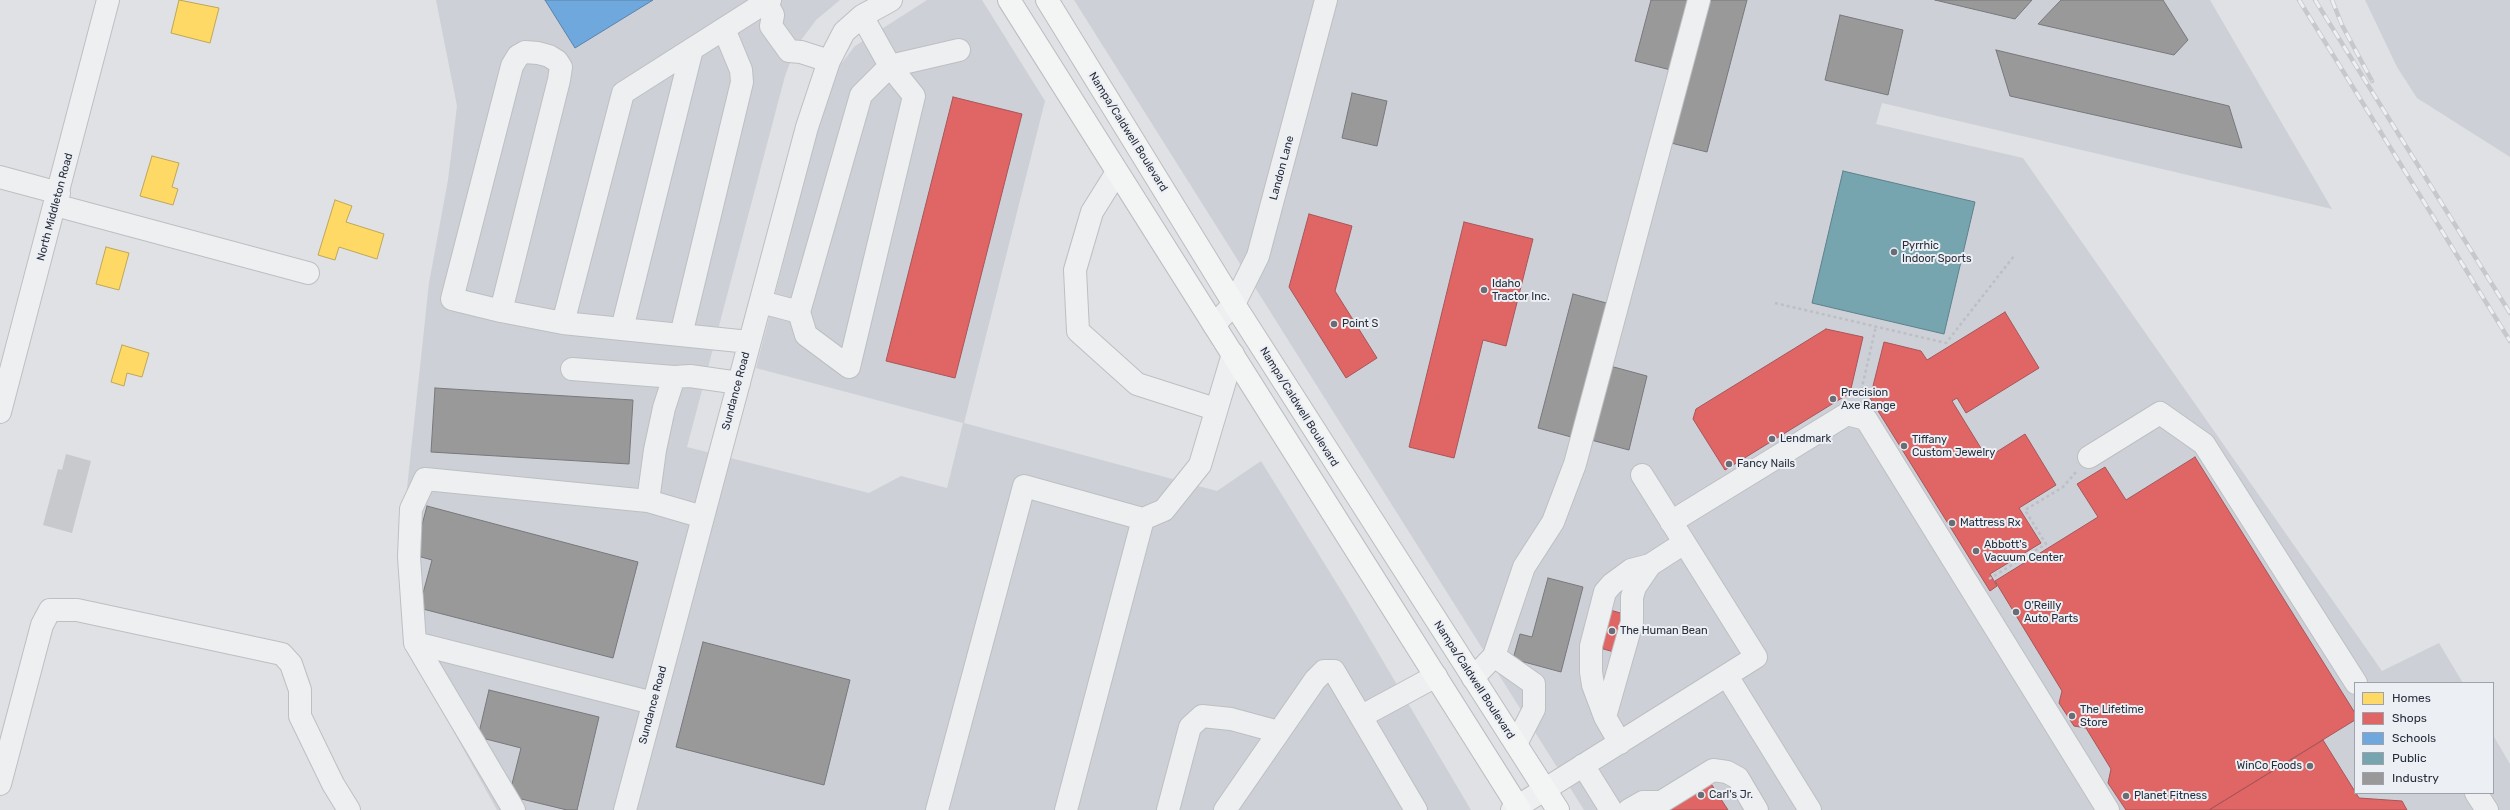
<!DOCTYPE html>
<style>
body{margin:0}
#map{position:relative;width:2510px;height:810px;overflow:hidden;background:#dfe1e4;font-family:Rubik,sans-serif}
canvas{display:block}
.legend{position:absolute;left:2354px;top:682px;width:140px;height:112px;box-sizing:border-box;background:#eceff4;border:1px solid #9ea2aa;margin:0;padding:5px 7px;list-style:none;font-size:12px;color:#282e3b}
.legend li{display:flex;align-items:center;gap:8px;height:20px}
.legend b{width:20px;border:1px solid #9ea2aa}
</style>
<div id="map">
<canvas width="2510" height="810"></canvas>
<ul class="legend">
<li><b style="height:11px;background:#ffd966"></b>Homes</li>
<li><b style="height:11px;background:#e06666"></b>Shops</li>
<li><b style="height:11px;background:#6fa8dc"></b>Schools</li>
<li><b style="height:11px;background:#76a5af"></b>Public</li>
<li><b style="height:11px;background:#999"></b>Industry</li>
</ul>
</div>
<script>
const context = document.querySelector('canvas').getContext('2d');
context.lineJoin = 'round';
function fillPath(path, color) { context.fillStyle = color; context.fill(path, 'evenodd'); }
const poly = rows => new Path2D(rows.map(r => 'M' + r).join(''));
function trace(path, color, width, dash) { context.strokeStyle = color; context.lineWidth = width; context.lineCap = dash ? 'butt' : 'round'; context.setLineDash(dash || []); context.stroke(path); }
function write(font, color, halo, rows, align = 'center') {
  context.font = font + ' Rubik,sans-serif'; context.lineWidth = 4; context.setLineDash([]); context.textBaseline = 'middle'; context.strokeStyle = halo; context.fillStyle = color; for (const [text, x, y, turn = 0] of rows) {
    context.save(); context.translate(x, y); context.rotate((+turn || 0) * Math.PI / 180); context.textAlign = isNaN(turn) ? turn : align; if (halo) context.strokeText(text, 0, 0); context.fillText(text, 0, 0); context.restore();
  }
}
fillPath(poly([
 [436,0,840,0,816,20,796,47,785,76,687,447,869,493,901,476,947,488,963,423,756,368,828,89,840,65,855,46,927,0,982,0,1045,101,964,423,1217,491,1261,461,1347,600,1471,810,497,810,403,640,401,544,429,283,448,180,457,106],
 [1074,0,2210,0,2332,209,1882,103,1876,124,2023,158,2382,671,2439,643,2463,683,2355,683,2355,793,2493,793,2493,735,2510,764,2510,810,1584,810],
 [2365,0,2510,0,2510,157,2417,98,2397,67]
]), '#cdd0d7');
const homes = poly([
 [179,0,219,8,210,43,171,33,179,0],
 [152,156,179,163,172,187,178,189,173,205,140,196,152,156],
 [335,200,352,206,346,222,384,234,377,259,339,247,335,260,318,255,335,200],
 [106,247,129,253,119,290,96,284,106,247],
 [122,345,149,353,142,377,127,373,124,386,111,382,122,345]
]);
fillPath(homes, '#ffd966');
trace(homes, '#bea659', 1);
const shops = poly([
 [953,97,1022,114,955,378,886,361,953,97],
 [1309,214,1352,226,1335,291,1377,358,1346,378,1289,287,1309,214],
 [1464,222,1533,239,1506,346,1483,340,1454,458,1409,447,1464,222],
 [2005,312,2039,368,1966,413,1957,398,1952,401,1987,458,2025,434,2056,485,2019,508,2041,543,1990,574,1997,586,1990,591,1870,398,1884,342,1921,351,1927,360,2005,312],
 [1826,329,1863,337,1850,393,1725,470,1693,419,1696,409,1826,329],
 [2195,457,2355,713,2355,720,2209,810,2126,810,2108,783,2111,769,2086,728,2074,726,2059,703,2062,691,1995,581,2098,517,2077,484,2105,467,2126,500,2195,457],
 [1610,610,1624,614,1614,652,1600,648,1610,610],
 [2323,740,2359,798,2402,801,2407,810,2209,810,2323,740],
 [1708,779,1728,810,1661,810,1708,779]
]);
fillPath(shops, '#e06666');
trace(shops, '#a95559', 1);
const schools = poly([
 [545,0,653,0,575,48,545,0]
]);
fillPath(schools, '#6fa8dc');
trace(schools, '#5a83ac', 1);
const public = poly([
 [1843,171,1975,202,1944,334,1812,303,1843,171]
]);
fillPath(public, '#76a5af');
trace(public, '#5f818c', 1);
const industry = poly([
 [1651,0,1689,0,1671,70,1635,61,1651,0],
 [1708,0,1747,0,1707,152,1671,143,1708,0],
 [1935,0,2032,0,2015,19,1935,0],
 [2061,0,2163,0,2188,40,2174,55,2038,24,2061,0],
 [1840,15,1903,30,1888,95,1825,80,1840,15],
 [1996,50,2229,106,2242,148,2010,96,1996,50],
 [1352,93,1387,101,1377,146,1342,138,1352,93],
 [1573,294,1610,304,1575,438,1538,428,1573,294],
 [1610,366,1647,376,1629,450,1591,440,1610,366],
 [435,388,633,400,629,464,431,452,435,388],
 [427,506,638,562,613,658,419,608,432,560,414,555,427,506],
 [1548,578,1583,587,1561,672,1513,659,1520,634,1532,637,1548,578],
 [703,642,850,680,824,785,676,747,703,642],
 [489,690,599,717,577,810,567,810,509,796,521,748,478,737,489,690]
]);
fillPath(industry, '#999');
trace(industry, '#77797d', 1);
fillPath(poly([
 [66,454,91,461,72,533,43,525,58,469,62,470]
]), '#c7c9cc');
const minor = poly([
 [770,0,766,2,773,15,771,26,789,51,801,52,829,61],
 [1117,172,1092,212,1075,270,1078,331,1137,384,1215,409],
 [0,177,59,193],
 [55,205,308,273],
 [761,302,799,312,806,335,849,367,914,96,890,66,862,16],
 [501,311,559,80,561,67,557,61,549,56,538,53,525,52,518,56,512,66,452,299,501,311,563,323],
 [799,312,861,95,890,66,959,50],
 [1214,325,1234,304,1258,256,1326,0],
 [622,329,692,49],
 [681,335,742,82,741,70,724,29],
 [749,342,563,323,623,93,766,2],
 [572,369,674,377],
 [0,412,108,0],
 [2089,457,2160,413,2204,444,2356,683],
 [648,501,425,479,411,509,409,557,415,643,653,703],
 [703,517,648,501,655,450,664,408,674,377,690,376,739,383],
 [1143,519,1164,510,1200,465,1233,354],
 [1671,522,1847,414,1866,419,2108,810],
 [415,643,514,810],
 [1494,656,1534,684,1534,709,1516,744],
 [1727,676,1810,810],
 [1473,678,1494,656,1524,567,1553,522,1575,464,1699,0],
 [1362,716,1436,676],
 [1605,717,1632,622,1632,597,1635,587,1650,565],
 [1620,743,1605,717,1593,685,1591,672,1591,646,1605,592,1612,584,1631,570,1650,565,1684,543],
 [1583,765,1611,810],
 [0,784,42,625,50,610,77,610,282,654,291,664,300,690,300,716,333,784,349,810],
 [2476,793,2487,810],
 [625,810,807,127,829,61,844,32,862,16,891,0],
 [937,810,1024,486,1143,519,1066,810],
 [1168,810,1190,727,1202,716,1231,719,1279,732],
 [1225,810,1315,680,1324,671,1334,671,1416,810],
 [1512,810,1756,657,1642,475],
 [1629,810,1643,802,1661,802,1713,770,1727,772,1738,778,1757,810]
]);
const major = poly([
 [1009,0,1520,810],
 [1047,0,1234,304,1558,810]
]);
trace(minor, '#bdbfc2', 24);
trace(major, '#bbbec1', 24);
trace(poly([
 [1775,303,1946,343,2014,256],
 [1860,396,1876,326],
 [1989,579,2046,544,2025,510,2063,487,2076,472]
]), '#bdbfc4', 2.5, [3, 3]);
trace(minor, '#eeeff0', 22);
trace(major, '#f3f4f4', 22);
const rail = poly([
 [2299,0,2510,341],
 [2315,0,2510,313],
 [2332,0,2342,25,2372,81]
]);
trace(rail, '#c7c8cb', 4.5);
trace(rail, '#eceff4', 3, [9]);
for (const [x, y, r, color] of [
 [1894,252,4,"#686d76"],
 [1484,290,4,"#686d76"],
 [1334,324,4,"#686d76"],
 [1833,399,4,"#686d76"],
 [1772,439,4,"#686d76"],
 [1904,446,4,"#686d76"],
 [1729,464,4,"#686d76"],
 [1952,523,4,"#686d76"],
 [1976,551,4,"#686d76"],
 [2016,612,4,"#686d76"],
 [1612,631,4,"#686d76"],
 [2072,716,4,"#686d76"],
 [2310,766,4,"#686d76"],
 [1701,795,4,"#686d76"],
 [2126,796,4,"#686d76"]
]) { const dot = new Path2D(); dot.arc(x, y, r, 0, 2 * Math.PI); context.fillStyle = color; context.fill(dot); trace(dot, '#eceff4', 1.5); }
write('11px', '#282e3b', '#eceff4', [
 ["Nampa/Caldwell Boulevard",1128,132,58],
 ["Landon Lane",1282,168,-75],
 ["North Middleton Road",55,207,-75],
 ["Sundance Road",736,391,-75],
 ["Nampa/Caldwell Boulevard",1299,407,58],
 ["Nampa/Caldwell Boulevard",1474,680,57],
 ["Sundance Road",653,705,-75]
]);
write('11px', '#282e3b', '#eceff4', [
 ["Pyrrhic",1902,246],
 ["Indoor Sports",1902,259],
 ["Idaho",1492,284],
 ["Tractor Inc.",1492,297],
 ["Point S",1342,324],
 ["Precision",1841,393],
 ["Axe Range",1841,406],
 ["Lendmark",1780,439],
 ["Tiffany",1912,440],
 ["Custom Jewelry",1912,453],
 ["Fancy Nails",1737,464],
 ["Mattress Rx",1960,523],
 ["Abbott's",1984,545],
 ["Vacuum Center",1984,558],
 ["O'Reilly",2024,606],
 ["Auto Parts",2024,619],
 ["The Human Bean",1620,631],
 ["The Lifetime",2080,710],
 ["Store",2080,723],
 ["WinCo Foods",2302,766,"right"],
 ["Carl's Jr.",1709,795],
 ["Planet Fitness",2134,796]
], 'left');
</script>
